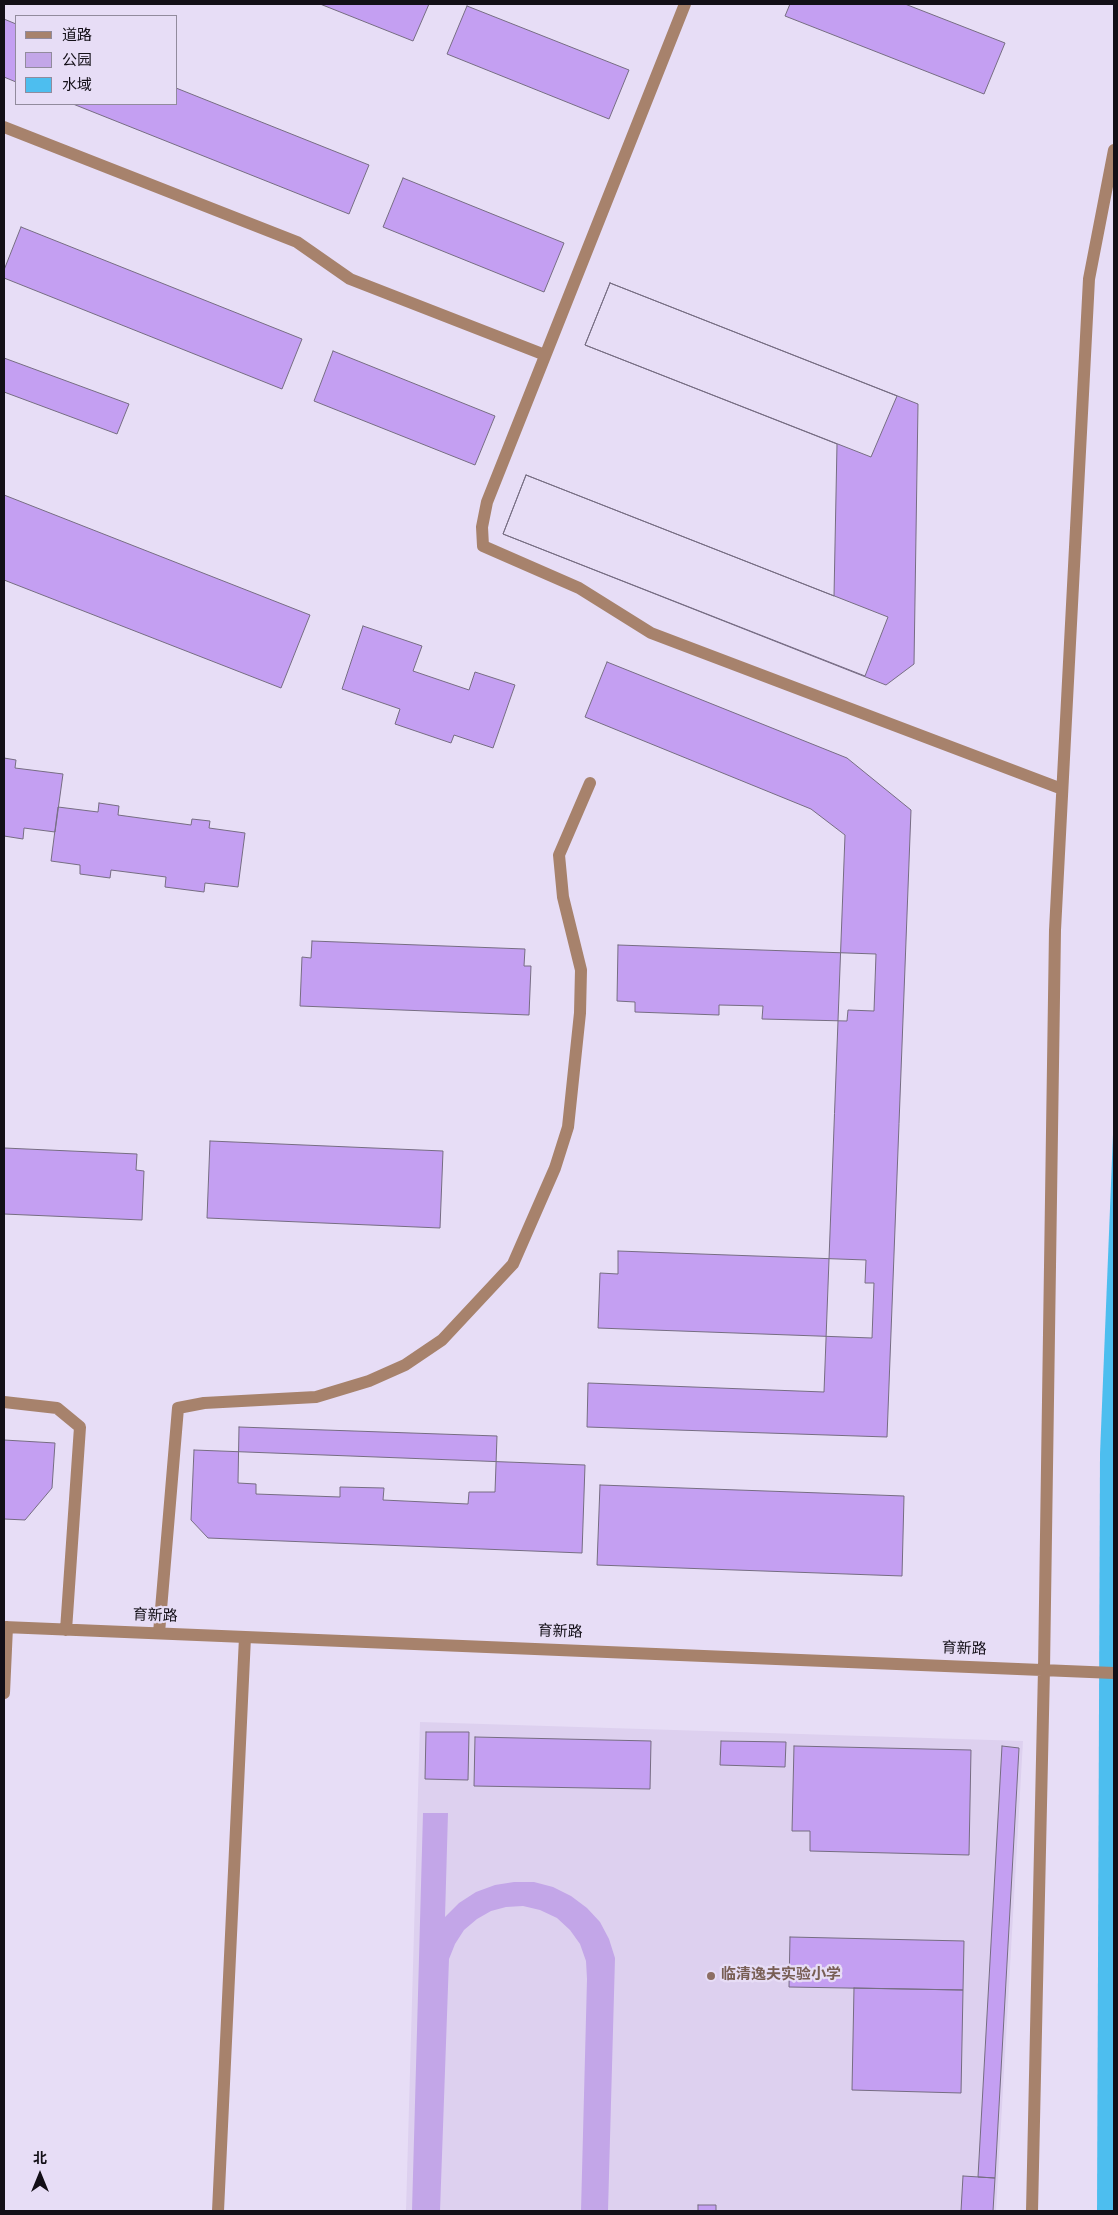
<!DOCTYPE html>
<meta charset="utf-8">
<style>
body{margin:0}
#map{position:relative;width:1118px;height:2215px;overflow:hidden;background:#e7ddf6;font-family:Overpass,"Noto Sans SC",sans-serif}
canvas{display:block}
.frame{position:absolute;inset:0;border:5px solid #130f17;pointer-events:none}
.legend{position:absolute;left:15px;top:15px;width:162px;height:90px;box-sizing:border-box;background:#e7ddf6;border:1px solid #928b9d;margin:0;padding:6px 9px;list-style:none;font-size:15px;color:#130f17}
.legend li{display:flex;align-items:center;gap:10px;height:25px}
.legend b{width:25px;border:1px solid #928b9d}
.north{position:absolute;left:15px;top:2150px;width:50px;height:50px;-webkit-text-stroke:4px #e7ddf6;paint-order:stroke;rotate:0deg;font-size:14px;font-weight:700;line-height:20px;text-align:center;color:#130f17}
.north::after{content:'';display:block;margin:auto;width:18px;height:22px;background:#130f17;clip-path:polygon(50% 0,100% 100%,50% 72%,0 100%)}
</style>
<div id="map">
<canvas width="1118" height="2215"></canvas>
<div class="frame"></div>
<ul class="legend">
<li><b style="height:6px;background:#a7826c"></b>道路</li>
<li><b style="height:14px;background:#c3a6e8"></b>公园</li>
<li><b style="height:14px;background:#4dbeef"></b>水域</li>
</ul>
<div class="north">北</div>
</div>
<script>
const context = document.querySelector('canvas').getContext('2d');
context.lineJoin = 'round';
function fillPath(path, color) { context.fillStyle = color; context.fill(path, 'evenodd'); }
const poly = rows => new Path2D(rows.map(r => 'M' + r).join(''));
function trace(path, color, width, dash) { context.strokeStyle = color; context.lineWidth = width; context.lineCap = dash ? 'butt' : 'round'; context.setLineDash(dash || []); context.stroke(path); }
function write(font, color, halo, rows, align = 'center') {
  context.font = font + ' Overpass,"Noto Sans SC",sans-serif'; context.lineWidth = 4.5; context.setLineDash([]); context.textBaseline = 'middle'; context.strokeStyle = halo; context.fillStyle = color; for (const [text, x, y, turn = 0] of rows) {
    context.save(); context.translate(x, y); context.rotate((+turn || 0) * Math.PI / 180); context.textAlign = isNaN(turn) ? turn : align; if (halo) context.strokeText(text, 0, 0); context.fillText(text, 0, 0); context.restore();
  }
}
fillPath(poly([
 [420,1722,1023,1741,996,2211,406,2211]
]), '#ddd0ef');
fillPath(poly([
 [423,1813,448,1813,445,1917,459,1903,476,1892,495,1885,514,1882,534,1882,553,1887,571,1896,587,1908,600,1922,609,1939,615,1958,608,2211,581,2211,587,1979,586,1961,580,1944,570,1930,557,1918,540,1910,523,1906,506,1907,491,1911,477,1919,464,1930,455,1944,449,1959,440,2211,412,2211]
]), '#c3a6e8');
fillPath(poly([
 [1114,1110,1114,2211,1097,2211,1100,1454]
]), '#4dbeef');
const building = poly([
 [320,4,429,4,413,41,320,4],
 [790,4,905,4,1005,43,984,94,785,16,790,4],
 [467,6,629,70,609,119,447,54,467,6],
 [4,19,16,24,16,82,4,77,4,19],
 [176,88,369,165,349,214,73,104,176,104,176,88],
 [403,178,564,243,544,292,383,227,403,178],
 [21,227,302,339,282,389,4,278,4,270,21,227],
 [610,283,897,396,871,457,585,345,610,283],
 [610,283,918,404,914,664,886,685,503,534,526,475,834,596,837,444,585,345,610,283],
 [333,351,495,416,475,465,314,401,333,351],
 [4,358,129,404,117,434,4,392,4,358],
 [526,475,888,617,865,676,503,534,526,475],
 [4,495,310,615,281,688,4,580,4,495],
 [363,626,422,646,413,671,469,690,475,672,515,685,493,748,454,735,451,743,395,724,400,709,342,689,363,626],
 [607,662,847,758,911,810,887,1437,587,1427,588,1383,824,1392,845,835,811,809,585,717,607,662],
 [4,758,16,760,15,768,63,774,55,832,24,828,23,839,4,836,4,758],
 [99,803,119,806,118,815,191,825,192,819,210,821,209,828,245,833,238,887,205,883,204,892,165,887,166,877,111,870,110,878,80,874,80,865,51,861,58,807,98,812,99,803],
 [312,941,525,949,524,966,531,966,529,1015,300,1006,302,957,311,958,312,941],
 [618,945,876,954,874,1011,848,1010,847,1021,762,1019,763,1006,719,1005,719,1015,635,1012,635,1002,617,1001,618,945],
 [210,1141,443,1151,440,1228,207,1218,210,1141],
 [4,1148,137,1154,136,1170,144,1171,142,1220,4,1214,4,1148],
 [618,1251,866,1260,865,1283,874,1283,872,1338,598,1328,600,1273,618,1274,618,1251],
 [239,1427,497,1436,495,1492,469,1492,468,1504,383,1500,384,1488,340,1487,340,1497,256,1494,256,1484,238,1483,239,1427],
 [4,1440,55,1443,52,1488,25,1520,4,1519,4,1440],
 [194,1450,585,1465,582,1553,208,1538,191,1520,194,1450],
 [600,1485,904,1496,902,1576,597,1565,600,1485],
 [426,1732,469,1732,468,1780,425,1779,426,1732],
 [475,1737,651,1741,650,1789,474,1786,475,1737],
 [721,1741,786,1742,785,1767,720,1765,721,1741],
 [794,1746,971,1750,969,1855,810,1851,810,1831,792,1831,794,1746],
 [1002,1746,1019,1748,995,2178,978,2177,1002,1746],
 [790,1937,964,1941,963,1990,789,1987,790,1937],
 [854,1988,963,1990,961,2093,852,2090,854,1988],
 [963,2176,995,2178,993,2211,961,2211,963,2176],
 [698,2205,716,2205,716,2211,698,2211,698,2205]
]);
fillPath(building, '#c49ff2');
trace(building, '#766d82', 1);
trace(poly([
 [685,4,487,502,482,527,483,546,579,588,651,633,1062,789],
 [4,127,297,242,350,279,545,355],
 [4,1402,57,1408,80,1427,66,1630],
 [4,1627,1114,1673],
 [159,1633,178,1408,204,1403,316,1397,369,1381,405,1365,442,1340,513,1264,555,1168,568,1127,580,1013,581,970,563,897,559,855,590,783],
 [4,1693,7,1627],
 [218,2211,245,1637],
 [1032,2211,1044,1669,1055,930,1089,279,1114,150]
]), '#a7826c', 12);
for (const [x, y, r, color] of [
 [711,1976,5,"#8d6e63"]
]) { const dot = new Path2D(); dot.arc(x, y, r, 0, 2 * Math.PI); context.fillStyle = color; context.fill(dot); trace(dot, '#e7ddf6', 2); }
write('15px', '#130f17', '#e7ddf6', [
 ["育新路",155,1617,2],
 ["育新路",560,1633,2],
 ["育新路",964,1650,2]
]);
write('bold 15px', '#785e54', '#e7ddf6', [
 ["临清逸夫实验小学",721,1976]
], 'left');
</script>
